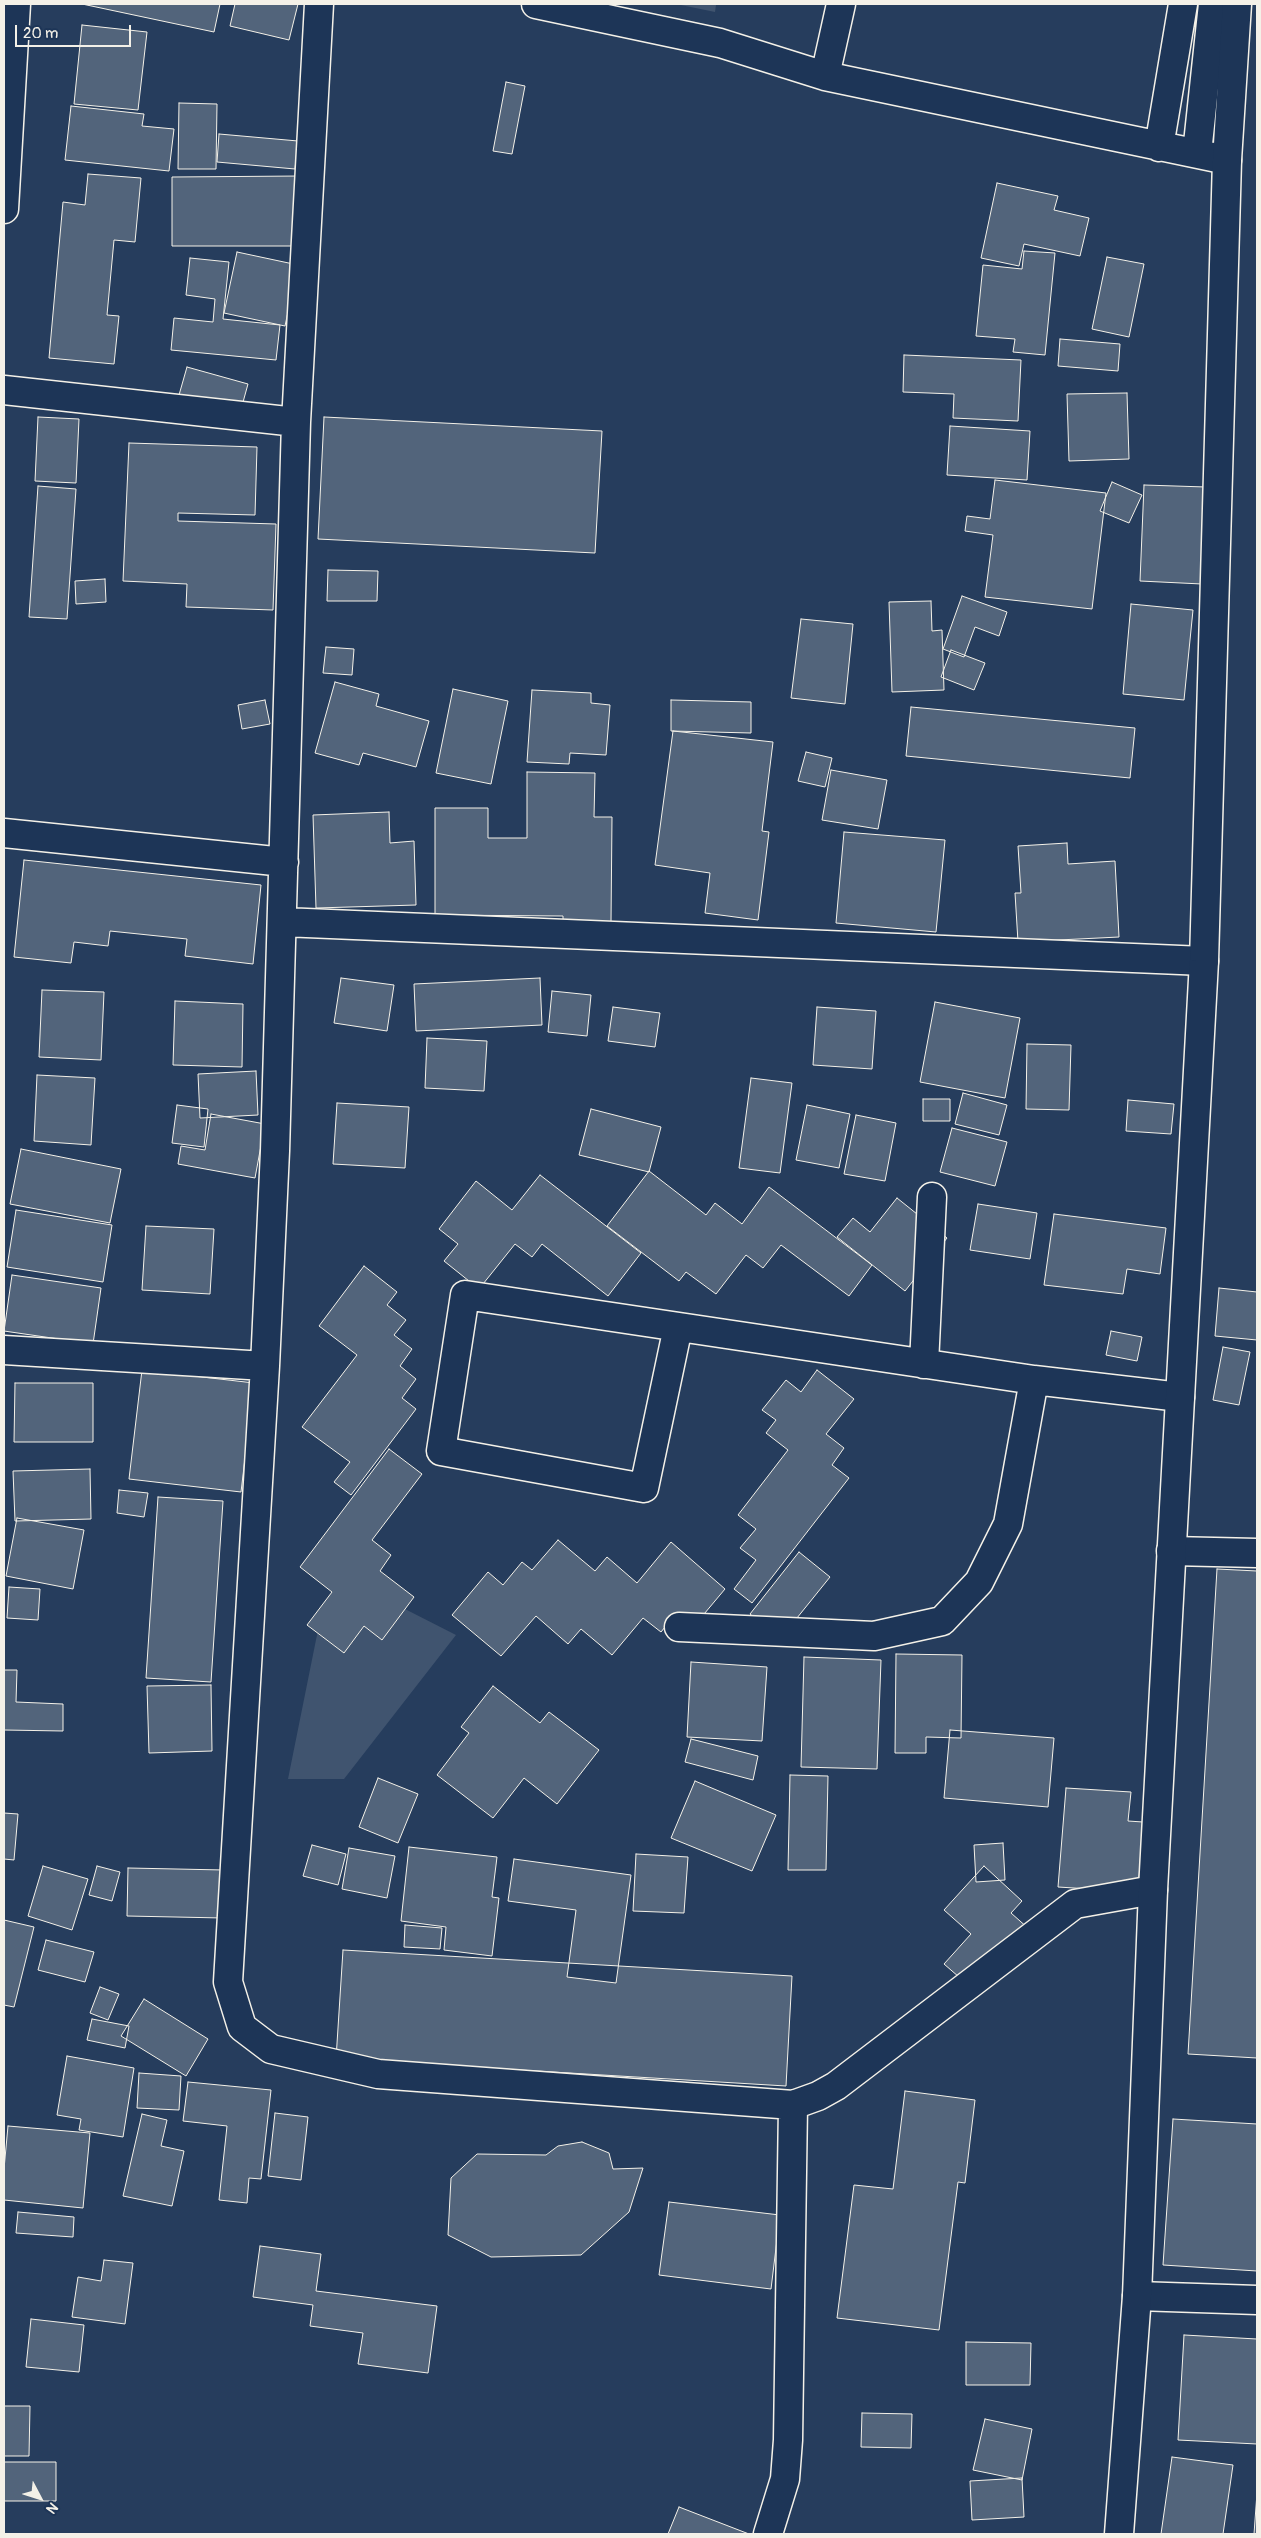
<!DOCTYPE html>
<style>
body{margin:0}
#map{position:relative;width:1261px;height:2538px;overflow:hidden;background:#263d5d;font-family:Pangolin,sans-serif}
canvas{display:block}
.frame{position:absolute;inset:0;border:5px solid #f4f1e8;pointer-events:none}
.north{position:absolute;left:15px;top:2473px;width:50px;height:50px;-webkit-text-stroke:4px #1d3557;paint-order:stroke;rotate:130deg;font-size:14px;font-weight:700;line-height:20px;text-align:center;color:#f4f1e8}
.north::after{content:'';display:block;margin:auto;width:18px;height:22px;background:#f4f1e8;clip-path:polygon(50% 0,100% 100%,50% 72%,0 100%)}
.scale{position:absolute;left:15px;top:25px;width:116px;height:22px;box-sizing:border-box;border:2px solid #f4f1e8;border-top:0;padding-left:6px;font-size:15px;line-height:18px;white-space:nowrap;color:#f4f1e8;-webkit-text-stroke:4px #1d3557;paint-order:stroke}
</style>
<div id="map">
<canvas width="1261" height="2538"></canvas>
<div class="frame"></div>
<div class="north">N</div>
<div class="scale">20 m</div>
</div>
<script>
const context = document.querySelector('canvas').getContext('2d');
context.lineJoin = 'round';
function fillPath(path, color) { context.fillStyle = color; context.fill(path, 'evenodd'); }
const poly = rows => new Path2D(rows.map(r => 'M' + r).join(''));
function trace(path, color, width, dash) { context.strokeStyle = color; context.lineWidth = width; context.lineCap = dash ? 'butt' : 'round'; context.setLineDash(dash || []); context.stroke(path); }
fillPath(poly([
 [676,4,710,4,716,5,715,12],
 [401,1607,456,1635,344,1779,288,1779,321,1615]
]), '#40546f');
const building = poly([
 [82,4,220,4,214,32,82,4],
 [235,4,298,4,289,40,230,26,235,4],
 [82,25,147,32,138,110,74,104,82,25],
 [506,82,525,86,512,154,493,151,506,82],
 [179,103,217,104,216,169,178,169,179,103],
 [71,106,144,114,142,126,174,129,169,171,65,160,71,106],
 [219,134,298,141,295,169,217,162,219,134],
 [88,174,141,178,135,242,114,240,107,315,119,316,114,364,49,358,63,202,85,205,88,174],
 [301,176,301,246,172,246,172,177,301,176],
 [997,183,1058,196,1054,210,1089,218,1080,256,1024,244,1019,266,981,258,997,183],
 [1024,251,1055,253,1045,355,1013,352,1015,339,976,336,983,265,1022,269,1024,251],
 [237,252,298,265,285,326,224,313,237,252],
 [1107,257,1144,264,1129,337,1092,329,1107,257],
 [190,258,229,262,223,319,280,325,276,360,171,350,174,318,213,322,215,299,186,295,190,258],
 [1060,339,1120,344,1118,371,1058,366,1060,339],
 [904,355,1021,360,1018,421,953,418,954,394,903,392,904,355],
 [187,367,248,384,240,413,179,395,187,367],
 [1127,393,1129,459,1069,461,1067,394,1127,393],
 [38,417,79,419,76,483,35,481,38,417],
 [324,417,602,431,595,553,318,539,324,417],
 [950,426,1030,431,1027,480,947,475,950,426],
 [129,443,257,447,255,515,178,513,178,521,276,524,273,610,186,607,187,584,123,581,129,443],
 [995,480,1106,493,1092,609,985,597,993,535,965,531,967,516,990,519,995,480],
 [1112,482,1142,495,1129,523,1100,511,1112,482],
 [1144,485,1206,487,1202,584,1140,581,1144,485],
 [38,486,76,489,67,619,29,617,38,486],
 [328,570,378,571,377,601,327,601,328,570],
 [105,579,106,602,76,604,75,581,105,579],
 [962,596,1007,612,999,636,975,627,964,657,943,649,962,596],
 [931,601,932,631,942,630,944,690,892,692,889,602,931,601],
 [1131,604,1193,610,1184,700,1123,694,1131,604],
 [801,619,853,624,845,704,791,698,801,619],
 [326,647,354,649,352,675,323,673,326,647],
 [951,650,985,663,974,690,941,677,951,650],
 [335,682,379,694,376,706,429,721,416,767,363,753,359,765,315,753,335,682],
 [453,689,508,701,491,784,436,773,453,689],
 [532,690,591,693,591,703,610,705,606,755,570,753,569,764,527,762,532,690],
 [265,700,270,724,242,729,238,705,265,700],
 [671,700,751,702,751,733,671,731,671,700],
 [911,707,1135,728,1130,778,906,756,911,707],
 [673,731,773,742,762,831,769,832,758,920,705,913,710,873,655,865,673,731],
 [806,752,832,758,825,787,798,781,806,752],
 [831,770,887,780,878,829,822,820,831,770],
 [527,772,595,773,594,817,612,817,611,922,563,921,563,916,435,915,435,808,488,808,488,838,527,838,527,772],
 [389,812,390,843,414,841,416,905,316,908,313,815,389,812],
 [844,832,945,840,936,932,836,923,844,832],
 [1067,843,1068,864,1115,861,1119,937,1018,942,1015,893,1021,893,1018,846,1067,843],
 [24,860,261,885,253,964,185,956,187,939,110,931,108,946,74,942,71,963,14,957,24,860],
 [341,978,394,985,387,1031,334,1023,341,978],
 [540,978,542,1025,416,1031,414,984,540,978],
 [42,990,104,992,101,1060,39,1057,42,990],
 [552,991,591,995,587,1036,548,1032,552,991],
 [175,1001,243,1004,242,1067,173,1065,175,1001],
 [935,1002,1020,1018,1005,1098,920,1082,935,1002],
 [613,1007,660,1013,655,1047,608,1041,613,1007],
 [817,1007,876,1011,872,1069,813,1065,817,1007],
 [427,1038,487,1041,484,1091,425,1088,427,1038],
 [1027,1044,1071,1045,1069,1110,1026,1109,1027,1044],
 [256,1071,258,1115,200,1118,198,1074,256,1071],
 [37,1075,95,1078,91,1145,34,1141,37,1075],
 [751,1078,792,1083,780,1173,739,1168,751,1078],
 [963,1093,1007,1105,999,1135,955,1124,963,1093],
 [923,1099,950,1099,950,1121,923,1121,923,1099],
 [1128,1100,1174,1104,1171,1134,1126,1131,1128,1100],
 [337,1103,409,1107,405,1168,333,1164,337,1103],
 [177,1105,208,1109,204,1147,172,1143,177,1105],
 [807,1105,850,1114,839,1168,796,1160,807,1105],
 [591,1109,661,1127,649,1172,579,1155,591,1109],
 [211,1114,265,1124,255,1178,178,1164,181,1146,205,1150,211,1114],
 [856,1115,896,1123,885,1181,844,1174,856,1115],
 [952,1128,1007,1142,995,1186,940,1172,952,1128],
 [21,1149,121,1169,110,1223,10,1204,21,1149],
 [649,1171,706,1215,715,1203,742,1224,769,1187,872,1265,849,1296,781,1245,763,1268,746,1255,716,1294,686,1272,679,1281,607,1226,649,1171],
 [540,1175,641,1253,608,1296,542,1244,532,1257,515,1244,479,1289,444,1261,458,1244,439,1229,476,1181,512,1210,540,1175],
 [897,1198,947,1238,905,1291,837,1237,853,1218,870,1232,897,1198],
 [978,1204,1037,1213,1030,1259,970,1250,978,1204],
 [16,1210,112,1225,103,1282,7,1267,16,1210],
 [1054,1214,1166,1228,1160,1274,1127,1269,1123,1294,1044,1285,1054,1214],
 [146,1226,214,1229,210,1294,142,1290,146,1226],
 [364,1266,397,1292,387,1305,406,1320,394,1335,412,1349,400,1366,416,1379,402,1398,416,1409,351,1495,334,1482,350,1462,302,1427,357,1355,319,1326,364,1266],
 [12,1275,101,1288,93,1344,4,1331,12,1275],
 [1219,1288,1257,1292,1257,1340,1215,1336,1219,1288],
 [1111,1331,1142,1337,1137,1361,1106,1355,1111,1331],
 [1223,1347,1250,1352,1239,1405,1213,1400,1223,1347],
 [142,1370,254,1383,241,1492,129,1479,142,1370],
 [817,1370,854,1399,826,1434,844,1448,832,1465,849,1478,752,1603,734,1589,756,1560,740,1548,756,1529,738,1515,788,1450,766,1433,776,1420,762,1410,786,1380,801,1392,817,1370],
 [15,1383,93,1383,93,1442,14,1442,15,1383],
 [389,1449,422,1474,372,1540,391,1555,380,1571,414,1597,382,1640,364,1626,344,1653,307,1625,332,1592,300,1567,389,1449],
 [90,1469,91,1519,15,1521,13,1471,90,1469],
 [119,1490,148,1493,144,1517,117,1513,119,1490],
 [158,1497,223,1501,211,1682,146,1678,158,1497],
 [17,1518,84,1530,73,1589,6,1576,17,1518],
 [558,1540,595,1571,607,1557,637,1583,671,1542,725,1589,694,1626,677,1612,661,1632,643,1618,612,1655,581,1629,568,1644,536,1616,501,1656,452,1615,488,1572,503,1585,522,1562,532,1570,558,1540],
 [799,1552,830,1577,780,1639,750,1614,799,1552],
 [1217,1569,1257,1571,1257,2058,1188,2054,1217,1569],
 [9,1587,40,1589,38,1620,7,1618,9,1587],
 [896,1654,962,1655,961,1738,926,1737,926,1753,895,1753,896,1654],
 [804,1657,881,1660,877,1769,801,1767,804,1657],
 [691,1662,767,1667,762,1741,687,1737,691,1662],
 [4,1670,17,1670,16,1702,63,1704,63,1731,4,1730,4,1670],
 [211,1685,212,1751,149,1753,147,1686,211,1685],
 [493,1686,540,1723,549,1712,599,1750,557,1804,524,1778,493,1818,437,1775,469,1733,461,1727,493,1686],
 [950,1730,1054,1738,1048,1807,944,1798,950,1730],
 [691,1739,758,1756,753,1780,685,1762,691,1739],
 [790,1775,828,1776,826,1870,788,1870,790,1775],
 [378,1778,418,1794,398,1843,359,1827,378,1778],
 [695,1781,776,1815,752,1871,671,1838,695,1781],
 [1066,1788,1131,1792,1128,1821,1143,1822,1138,1892,1058,1887,1066,1788],
 [4,1813,18,1814,14,1860,4,1859,4,1813],
 [1003,1843,1005,1880,976,1882,974,1845,1003,1843],
 [312,1845,346,1854,338,1885,303,1876,312,1845],
 [409,1847,497,1857,492,1897,499,1898,492,1956,444,1950,446,1927,401,1921,409,1847],
 [349,1848,395,1856,387,1898,342,1889,349,1848],
 [636,1854,688,1857,684,1913,633,1911,636,1854],
 [514,1859,631,1875,616,1983,567,1977,576,1910,508,1901,514,1859],
 [43,1866,88,1879,72,1930,28,1916,43,1866],
 [97,1866,120,1872,112,1901,89,1895,97,1866],
 [984,1866,1022,1901,1011,1913,1029,1929,974,1990,944,1964,971,1934,944,1910,984,1866],
 [128,1868,224,1870,223,1918,127,1916,128,1868],
 [4,1920,34,1927,14,2007,4,2005,4,1920],
 [405,1925,442,1928,440,1949,404,1947,405,1925],
 [46,1940,94,1952,85,1982,38,1970,46,1940],
 [343,1950,792,1976,786,2086,336,2059,343,1950],
 [100,1987,119,1994,108,2020,90,2013,100,1987],
 [144,1999,208,2039,186,2076,121,2036,144,1999],
 [92,2019,129,2026,125,2048,87,2040,92,2019],
 [67,2056,134,2068,123,2137,79,2130,81,2119,57,2115,67,2056],
 [139,2073,181,2076,179,2110,137,2108,139,2073],
 [188,2082,271,2090,261,2179,249,2178,247,2203,219,2200,227,2126,183,2121,188,2082],
 [905,2091,975,2100,965,2183,958,2182,939,2330,837,2318,854,2185,893,2189,905,2091],
 [275,2113,308,2117,301,2180,268,2176,275,2113],
 [142,2114,167,2120,161,2146,184,2151,172,2206,123,2196,142,2114],
 [1173,2119,1257,2124,1257,2271,1163,2265,1173,2119],
 [8,2126,90,2133,83,2208,4,2200,4,2169,8,2126],
 [582,2142,609,2153,613,2169,643,2168,629,2212,581,2255,491,2257,448,2235,451,2178,477,2154,546,2155,558,2146,582,2142],
 [669,2202,780,2215,771,2289,659,2275,669,2202],
 [18,2212,74,2217,73,2237,16,2233,18,2212],
 [260,2246,321,2254,316,2291,437,2306,428,2373,358,2364,363,2333,310,2326,313,2305,253,2297,260,2246],
 [104,2260,133,2263,125,2324,72,2317,78,2277,101,2281,104,2260],
 [31,2319,84,2325,79,2372,26,2367,31,2319],
 [1184,2335,1257,2339,1257,2444,1178,2440,1184,2335],
 [966,2342,1031,2343,1030,2385,966,2385,966,2342],
 [4,2406,30,2406,29,2456,4,2456,4,2406],
 [862,2413,912,2414,911,2448,861,2447,862,2413],
 [985,2419,1032,2429,1022,2480,973,2470,985,2419],
 [1172,2457,1233,2465,1223,2534,1161,2534,1172,2457],
 [4,2462,56,2462,56,2501,4,2501,4,2462],
 [1022,2478,1024,2517,972,2520,970,2481,1022,2478],
 [1257,2493,1257,2534,1254,2534,1257,2493],
 [679,2507,749,2534,668,2534,679,2507]
]);
fillPath(building, '#52647b');
trace(building, '#f4f1e8', 1);
const minor = poly([
 [319,4,296,422,275,1151,265,1366,228,1982,242,2027,271,2049,378,2074,793,2105,818,2096,836,2086,1075,1904,1153,1890],
 [536,4,720,43,825,76,1227,160],
 [825,76,841,4],
 [1159,147,1183,4],
 [1197,153,1213,4],
 [4,209,16,4],
 [4,390,296,422],
 [4,833,284,862],
 [283,922,1204,961],
 [678,1327,644,1488,441,1451,465,1295,1034,1380,1180,1397],
 [4,1350,265,1366],
 [924,1364,932,1197],
 [1171,1551,1257,1553],
 [679,1627,874,1636,942,1621,979,1582,1008,1524,1034,1380],
 [1137,2296,1257,2300],
 [768,2534,785,2479,788,2440,793,2105]
]);
const major = poly([
 [1119,2534,1137,2296,1153,1890,1204,961,1227,160,1237,4]
]);
trace(minor, '#f4f1e8', 31);
trace(major, '#f4f1e8', 31);
trace(minor, '#1d3557', 28);
trace(major, '#1d3557', 28);
</script>
